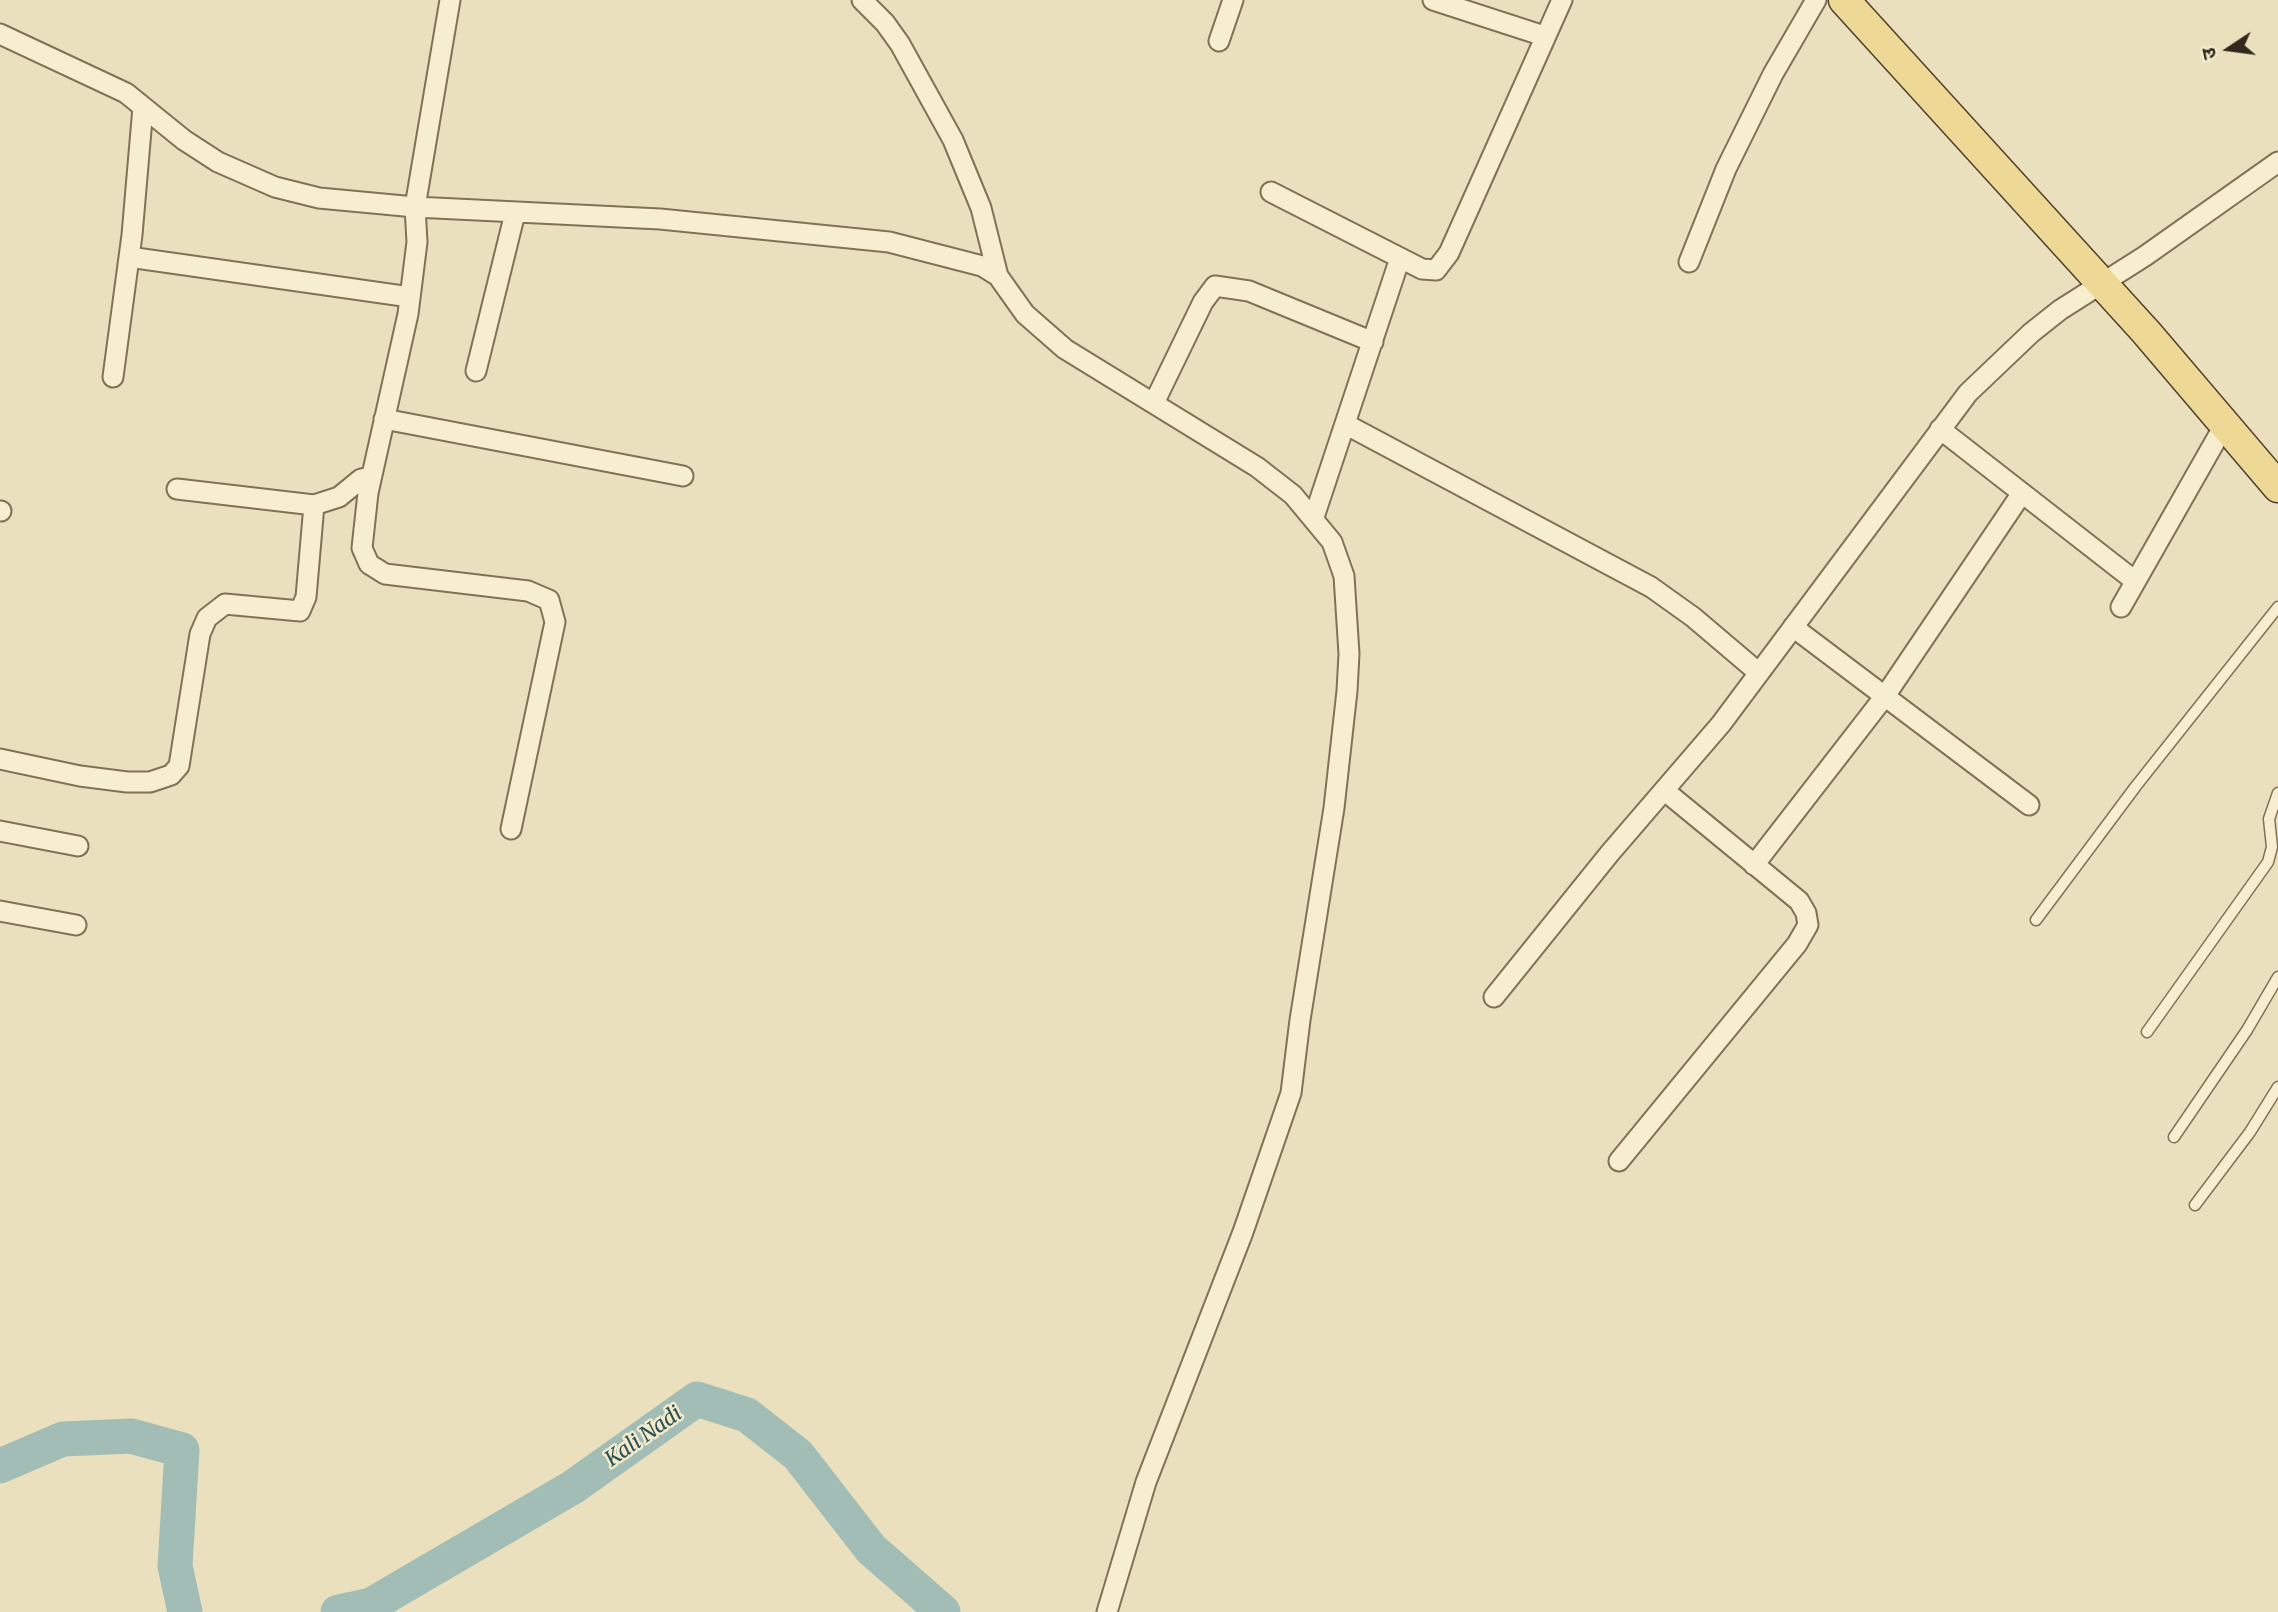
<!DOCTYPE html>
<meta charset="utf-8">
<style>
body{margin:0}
#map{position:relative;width:2278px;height:1612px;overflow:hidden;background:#ebe0be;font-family:Merriweather,"Noto Sans Devanagari",serif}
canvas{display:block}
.north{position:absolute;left:2194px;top:14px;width:70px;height:70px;-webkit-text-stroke:5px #f3eacd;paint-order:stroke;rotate:257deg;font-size:19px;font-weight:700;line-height:28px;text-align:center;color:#32281c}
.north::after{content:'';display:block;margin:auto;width:24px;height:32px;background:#32281c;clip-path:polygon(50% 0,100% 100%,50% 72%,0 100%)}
</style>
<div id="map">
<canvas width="2278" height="1612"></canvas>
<div class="north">उ</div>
</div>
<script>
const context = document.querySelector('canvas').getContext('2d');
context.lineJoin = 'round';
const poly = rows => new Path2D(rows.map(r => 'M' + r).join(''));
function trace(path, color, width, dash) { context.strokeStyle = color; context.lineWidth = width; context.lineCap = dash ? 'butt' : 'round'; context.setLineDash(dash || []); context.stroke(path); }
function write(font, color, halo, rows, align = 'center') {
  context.font = font + ' Merriweather,serif'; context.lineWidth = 5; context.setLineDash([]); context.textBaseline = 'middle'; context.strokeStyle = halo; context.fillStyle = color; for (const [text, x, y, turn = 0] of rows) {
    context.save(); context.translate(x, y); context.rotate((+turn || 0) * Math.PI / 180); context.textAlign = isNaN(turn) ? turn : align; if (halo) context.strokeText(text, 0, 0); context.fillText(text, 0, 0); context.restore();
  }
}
trace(poly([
 [0,1466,63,1439,131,1436,182,1450,175,1566,185,1612],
 [338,1612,371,1605,573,1487,697,1399,747,1415,798,1455,871,1549,943,1612]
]), '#a1bdb6', 35);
const service = poly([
 [2036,920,2136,786,2278,607],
 [2147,1032,2268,862,2272,847,2269,819,2278,793],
 [2174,1137,2247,1030,2278,977],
 [2195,1205,2250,1132,2278,1087]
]);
const minor = poly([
 [450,0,415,207,417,242,408,314,368,493,362,548,369,564,385,574,528,591,549,600,555,622,511,829],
 [862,0,885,23,900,44,953,140,981,208,998,276],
 [1433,0,1544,36],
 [0,34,126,93,184,140,218,162,275,187,319,198,415,207,660,219,889,242,982,266,998,276,1025,314,1065,349,1257,467,1293,495,1332,542,1344,576,1349,654,1347,691,1334,808,1300,1020,1291,1093,1243,1232,1146,1482,1107,1612],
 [1219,41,1233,0],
 [1271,192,1422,269,1436,270,1449,253,1562,0],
 [129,257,410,297],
 [1689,262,1726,169,1773,74,1816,0],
 [476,371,515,213],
 [113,377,132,235,143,107],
 [1154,403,1203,302,1215,286,1249,291,1373,342],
 [384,419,683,476],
 [1347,425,1651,587,1693,617,1759,673],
 [1940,429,2135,581],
 [177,489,314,505,339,497,361,479,371,477],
 [0,511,1,511],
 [1314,517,1400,258],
 [2121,607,2225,424],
 [1793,627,2029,805],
 [0,759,80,776,127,782,150,782,171,775,179,766,200,634,207,618,225,604,300,611,306,597,314,505],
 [0,831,78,846],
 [1754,865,1885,696,2022,493],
 [0,911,76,925],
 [1494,997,1610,853,1721,724,1968,393,2031,333,2060,310,2145,256,2278,162],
 [1619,1161,1797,944,1808,925,1806,913,1799,901,1665,791]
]);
const primary = poly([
 [1844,0,2146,332,2278,487]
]);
trace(service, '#827157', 13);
trace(minor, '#827157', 23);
trace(primary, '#503f2c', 33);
trace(service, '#f7eed0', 10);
trace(minor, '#f7eed0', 19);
trace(primary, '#eed895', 30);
write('italic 21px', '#2b5252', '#f3eacd', [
 ["Kali Nadi",644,1437,-35]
]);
</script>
